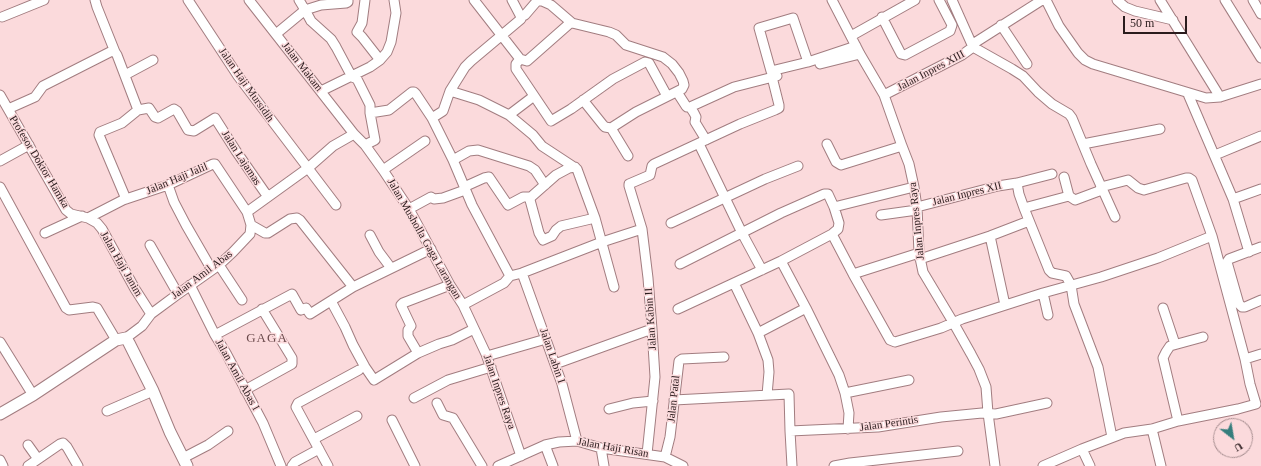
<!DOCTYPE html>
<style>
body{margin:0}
#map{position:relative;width:1261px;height:466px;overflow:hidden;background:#fbdadc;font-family:Georgia,serif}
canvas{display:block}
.north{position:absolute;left:1213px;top:418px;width:40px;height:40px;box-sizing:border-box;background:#fbdadc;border:1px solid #a78e90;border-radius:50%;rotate:149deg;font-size:11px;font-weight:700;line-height:16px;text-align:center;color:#2a1c1d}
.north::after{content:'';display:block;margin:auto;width:14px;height:18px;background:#357e7d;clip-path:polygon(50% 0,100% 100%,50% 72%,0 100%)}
.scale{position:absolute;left:1123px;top:16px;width:64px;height:18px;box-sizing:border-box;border:2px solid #2a1c1d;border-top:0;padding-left:5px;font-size:12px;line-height:14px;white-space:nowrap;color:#2a1c1d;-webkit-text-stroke:3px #fbdadc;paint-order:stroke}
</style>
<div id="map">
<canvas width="1261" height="466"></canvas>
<div class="north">U</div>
<div class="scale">50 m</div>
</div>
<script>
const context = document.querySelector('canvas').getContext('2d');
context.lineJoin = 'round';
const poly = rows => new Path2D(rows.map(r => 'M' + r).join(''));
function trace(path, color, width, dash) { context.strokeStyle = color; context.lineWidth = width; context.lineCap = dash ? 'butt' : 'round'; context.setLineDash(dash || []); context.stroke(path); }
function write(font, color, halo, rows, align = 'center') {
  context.font = font + ' Georgia,serif'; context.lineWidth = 3; context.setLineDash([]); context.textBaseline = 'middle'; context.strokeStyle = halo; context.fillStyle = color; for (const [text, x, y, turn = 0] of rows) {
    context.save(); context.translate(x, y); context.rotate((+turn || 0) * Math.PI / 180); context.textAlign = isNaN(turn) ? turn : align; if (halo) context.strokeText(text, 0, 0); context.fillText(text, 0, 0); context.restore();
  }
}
const minor = poly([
 [95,0,97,7,115,52],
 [188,0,238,76,336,205],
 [249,0,354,134,365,145,383,170,409,209,450,285,463,305,486,354,521,456],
 [348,0,348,2,346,3,321,5,305,10,311,21,331,39,336,47,352,77,357,79,370,105,370,113],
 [365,0,362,23,357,32,362,37,380,60],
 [474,0,520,59,527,61,569,24,572,23,609,32,616,35,626,45,663,57,672,64,679,73,683,81,684,85,682,89,636,112,611,128],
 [832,0,860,54,884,95,902,146,909,164,914,187,917,207,919,253,923,272,953,322,971,354,979,369,986,387,988,413,995,466],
 [952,0,973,47],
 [1046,0,1059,26,1078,53,1085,60,1093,64,1206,98,1220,97,1261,84],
 [1117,0,1125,7,1135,11,1173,20],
 [1160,0,1220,97],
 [1225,0,1261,58],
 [1253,0,1261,14],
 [2,17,44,0],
 [521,17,525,15,537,1,542,1,551,5,572,23],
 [882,17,901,54,905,55,950,31,952,25,939,0],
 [1001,25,1027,64],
 [276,34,305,10,299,0],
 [851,36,915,0],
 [973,47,1012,69,1023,76,1038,92,1052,104,1069,114,1072,118,1091,164,1115,217],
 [520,59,516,64,516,69,551,121,571,109,613,79,645,62,649,63,667,96],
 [808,62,793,18,759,28,771,71,808,62,856,46],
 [820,64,860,54],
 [125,75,153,60],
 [321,91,370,67,380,60,387,52,391,42,396,13,394,0],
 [450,91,479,100,509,115,533,135,542,146,577,169,595,218,614,287],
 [677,92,686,106,687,107,690,107,694,113,696,117,695,122,706,140],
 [1188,94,1233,199,1249,252],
 [0,95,66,210,71,214,88,218,97,223,102,229,135,289,151,314],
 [884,95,962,55,973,47,976,42,1042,0],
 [583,100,603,125,605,127,611,128,628,156],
 [690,107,734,87,777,76],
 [8,109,35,97,43,86,112,51,115,52,117,55,138,110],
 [138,110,149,108,155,117,158,118,174,109,177,111,188,130,194,131,215,118,236,151,268,197],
 [509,115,534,96],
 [432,118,443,111,450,91,465,67,471,61,521,19,521,17,512,0],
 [699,144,742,233,762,270],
 [827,144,836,162,841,165,902,146],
 [1083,144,1160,129],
 [365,145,375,140,370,113,389,110,412,92,414,92,416,94,432,118,453,160,472,205,510,276],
 [1215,155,1261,136],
 [453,160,469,151,478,150,529,166,535,170,545,185],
 [0,161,29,145],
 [575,167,569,168,556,175,531,197,530,200,539,233,543,240,552,236,556,230,561,226,595,218],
 [383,170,425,141],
 [1064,177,1069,196],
 [1017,183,1019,194,1024,208,1049,270,1052,273,1066,276,1071,285,1074,304,1098,367,1112,437],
 [168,185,174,202,186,225,212,270],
 [0,187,66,308,69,310,93,307,97,308,116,340],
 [464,187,484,178,489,177,508,205,523,197,531,197],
 [126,199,99,135,100,132,122,123,138,110],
 [1233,199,1261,189],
 [834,207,914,187],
 [917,207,998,186,1017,183,1052,174],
 [1024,208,1069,196,1075,200,1099,191,1101,187,1128,180,1138,188,1144,190,1186,178,1189,178,1192,180,1212,236,1245,359,1250,384,1256,404,1238,409,1178,421,1152,429,1124,433,1082,449,1043,466],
 [409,209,431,197,434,199,443,198,465,190],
 [247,212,308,168,333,146,354,134],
 [881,215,917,210],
 [88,218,123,200,168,185,213,164,215,164,247,212,251,225,250,234,233,252,219,265,178,294,151,314,142,326,126,338],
 [671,223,765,179,798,166],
 [251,225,265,233,268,233,290,219,297,218,300,220,353,287],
 [45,233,82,216],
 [832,234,853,274,890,340,895,342,941,328,962,319,1043,293,1048,315],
 [370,235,379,252,391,268],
 [990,236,1005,305],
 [150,245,178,294],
 [1261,247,1229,259,1227,262,1239,304,1242,307,1245,307,1261,300],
 [920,259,990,236,1029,221],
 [781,261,806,308,839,375,845,393,849,413,848,429],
 [219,265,242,300],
 [522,273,562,384,577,441],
 [853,274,919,253],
 [734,283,758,333,768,360,769,372,767,395],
 [190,285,215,335,226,353,263,423,281,466],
 [1043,293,1101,277,1158,258,1212,236],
 [331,301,345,327,353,345,365,367,374,380,418,353,439,344,452,340,474,329],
 [463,305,504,283,510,276,522,273,602,242,642,229],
 [1163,308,1175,344],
 [678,309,781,261,832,234,838,229,839,223,834,207,828,194,824,194,781,213,680,264],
 [758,333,806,308],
 [215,335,292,294,301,310,306,308,310,314,353,287,431,249],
 [0,342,33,395],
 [418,353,408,336,408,330,411,326,401,305,403,303,450,285],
 [487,356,546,339],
 [1245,359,1261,354],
 [555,364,652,329],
 [245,390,292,364,292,358,262,309],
 [845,393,909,380],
 [414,398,448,380,491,367],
 [674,400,789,394,790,431,792,466],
 [437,403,443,415,453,418,482,466],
 [609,409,633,403,653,401],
 [107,411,153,391],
 [392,420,415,466],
 [1178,421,1163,358,1166,352,1170,346,1203,337],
 [1152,429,1161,466],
 [790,431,878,427,941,417,982,413,996,414,1047,403],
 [314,439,357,416],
 [28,445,38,459],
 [545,445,553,466],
 [601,448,604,466],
 [1082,449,1090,466],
 [647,454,655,377,652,329,648,278,642,229,629,186,629,184,650,175,652,166,654,164,740,124,775,110,779,108,779,105,772,77],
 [665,457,670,437,679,361,682,359,724,357],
 [183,458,208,445,228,431],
 [0,460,3,466],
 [28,466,60,444,63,443,67,447,78,466],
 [292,466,295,462,319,449],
 [328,466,296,407,298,403,359,370],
 [498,466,545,445,559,442,577,441,601,448,665,457,683,466],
 [834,466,850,463,958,451]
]);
const tertiary = poly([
 [0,414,33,395,116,340,126,338,129,343,153,391,170,432,187,466]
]);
trace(minor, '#a27d80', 11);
trace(tertiary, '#a27d80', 13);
trace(minor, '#fff', 9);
trace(tertiary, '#fff', 11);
write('11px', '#2a1c1d', '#fbdadc', [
 ["Jalan Makam",302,67,52],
 ["Jalan Inpres XIII",931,71,-28],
 ["Jalan Haji Mursidih",246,85,55],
 ["Jalan Lajamas",241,158,57],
 ["Profesor Doktor Hamka",39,162,59],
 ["Jalan Haji Jalil",177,179,-23],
 ["Jalan Inpres XII",967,194,-14],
 ["Jalan Inpres Raya",917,221,-96],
 ["Jalan Musholla Gaga Larangan",424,239,60],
 ["Jalan Haji Janim",121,264,60],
 ["Jalan Amil Abas",202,275,-37],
 ["Jalan Kabin II",651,319,-94],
 ["Jalan Labin I",552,356,71],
 ["Jalan Amil Abas I",237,375,61],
 ["Jalan Inpres Raya",499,392,71],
 ["Jalan Patal",674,399,-84],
 ["Jalan Perintis",889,424,-8],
 ["Jalan Haji Risan",613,448,10]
]);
context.letterSpacing = '1px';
write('13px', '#6b4a4c', '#fbdadc', [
 ["GAGA",267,339]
]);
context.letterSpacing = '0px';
</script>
